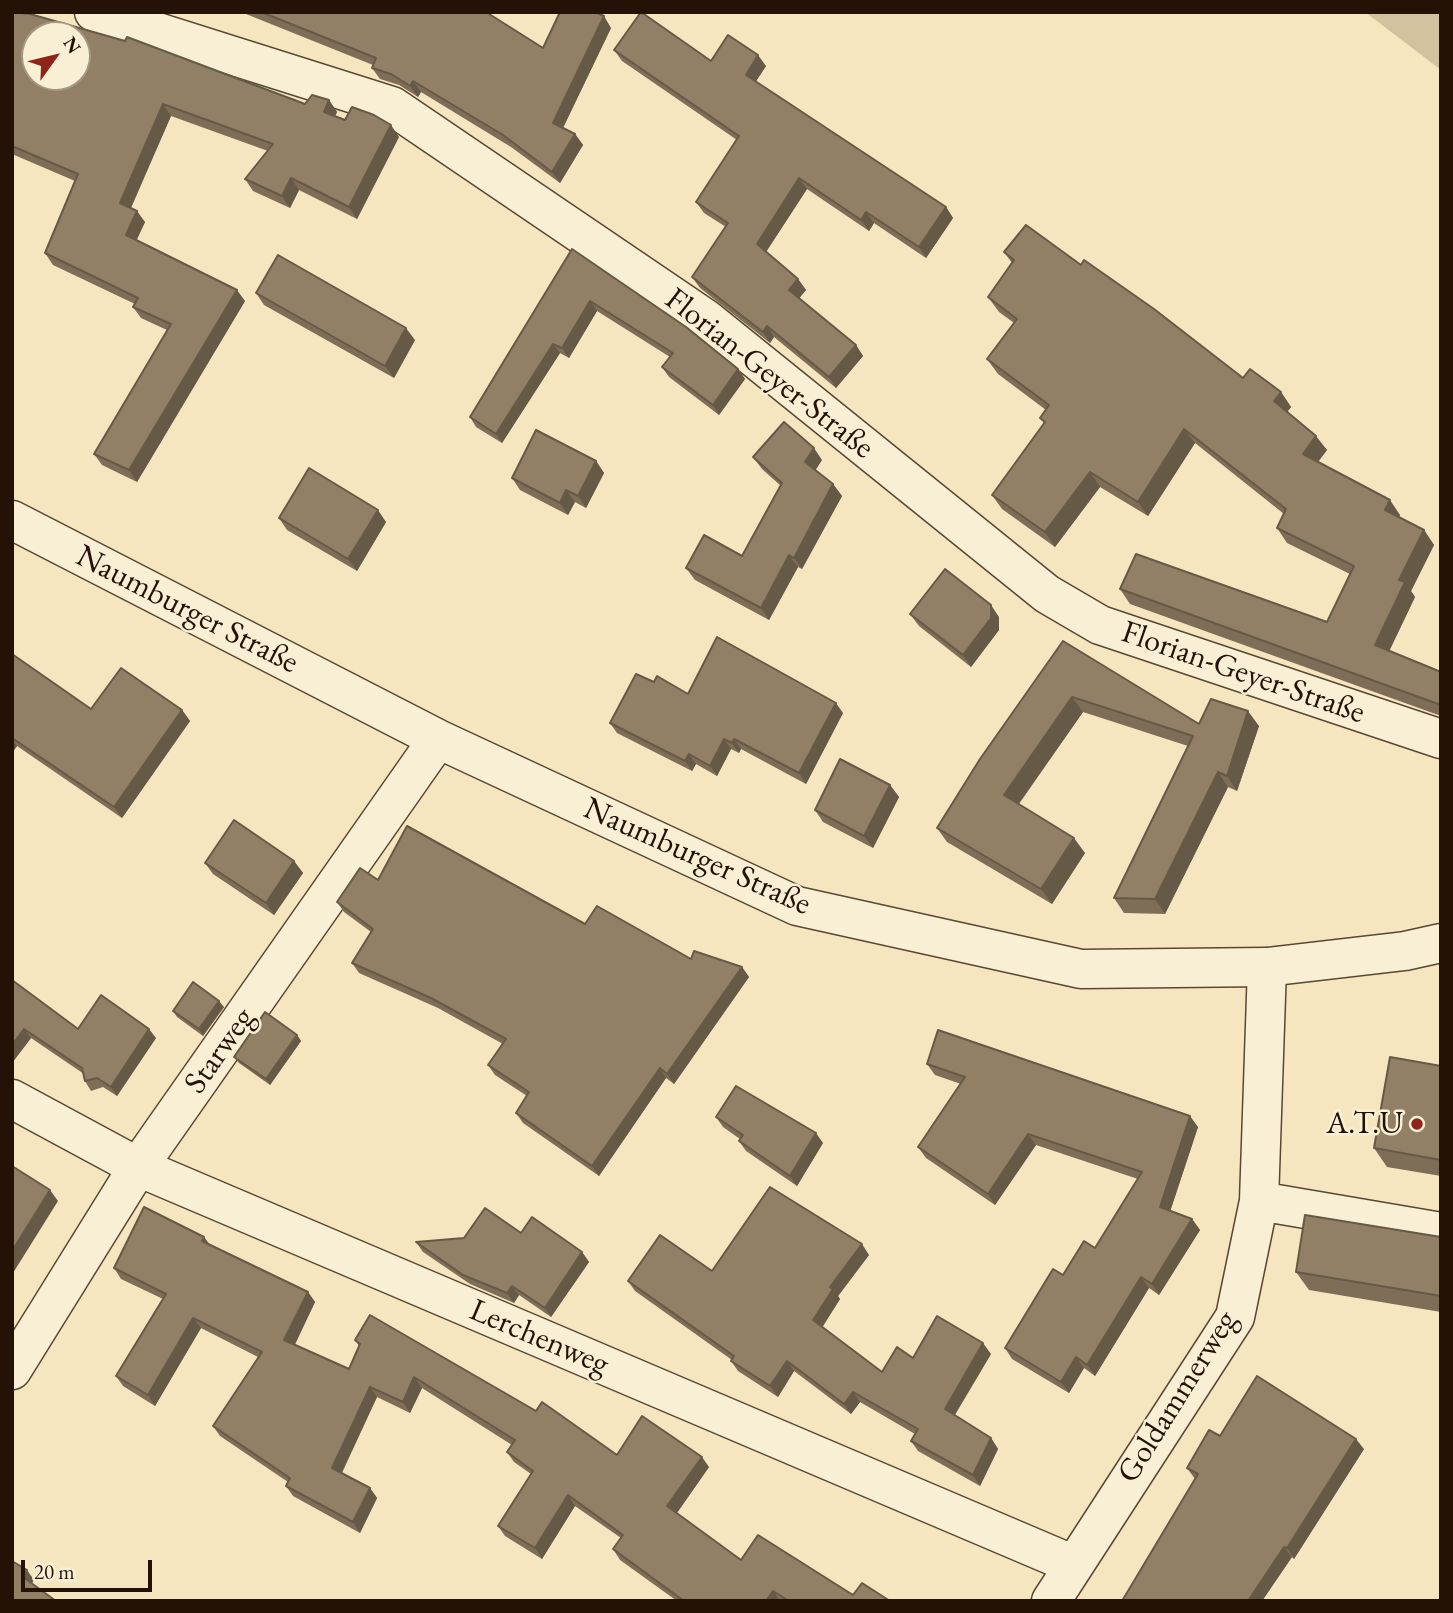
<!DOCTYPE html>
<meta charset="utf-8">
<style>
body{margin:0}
#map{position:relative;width:1453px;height:1613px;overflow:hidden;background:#f6e6bf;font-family:"EB Garamond",serif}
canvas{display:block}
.frame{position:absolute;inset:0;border:14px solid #251206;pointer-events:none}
.north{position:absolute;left:21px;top:21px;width:70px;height:70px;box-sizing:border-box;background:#f9efd5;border:2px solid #a49782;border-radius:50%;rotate:56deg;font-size:19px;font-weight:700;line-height:28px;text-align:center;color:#251206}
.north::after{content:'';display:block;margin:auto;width:24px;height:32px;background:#8f2418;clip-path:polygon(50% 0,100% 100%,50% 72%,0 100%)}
.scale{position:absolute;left:21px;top:1560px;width:131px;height:32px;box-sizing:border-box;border:4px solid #251206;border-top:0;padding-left:9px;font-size:21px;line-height:24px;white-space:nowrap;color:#251206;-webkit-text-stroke:5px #f9efd5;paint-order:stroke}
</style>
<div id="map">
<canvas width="1453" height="1613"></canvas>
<div class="frame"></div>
<div class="north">N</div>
<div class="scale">20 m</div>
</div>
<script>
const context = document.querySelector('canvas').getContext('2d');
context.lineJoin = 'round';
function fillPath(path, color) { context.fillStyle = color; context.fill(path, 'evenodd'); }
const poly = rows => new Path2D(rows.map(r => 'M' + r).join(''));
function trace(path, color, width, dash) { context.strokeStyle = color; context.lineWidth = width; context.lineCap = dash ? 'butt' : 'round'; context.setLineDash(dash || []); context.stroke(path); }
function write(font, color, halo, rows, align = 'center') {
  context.font = font + ' "EB Garamond",serif'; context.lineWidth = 5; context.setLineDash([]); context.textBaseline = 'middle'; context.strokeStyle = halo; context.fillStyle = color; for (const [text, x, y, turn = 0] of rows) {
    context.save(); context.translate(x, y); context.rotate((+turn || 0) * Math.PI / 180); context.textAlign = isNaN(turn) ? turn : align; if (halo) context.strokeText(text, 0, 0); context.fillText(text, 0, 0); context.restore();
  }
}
fillPath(poly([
 [1365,12,1441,12,1441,70]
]), '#d2c2a0');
const minor = poly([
 [94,12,392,106,706,319,1047,594,1100,625,1441,739],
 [12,520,438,739,797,906,1081,969,1267,967,1405,951,1441,943],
 [12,1099,138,1167,1072,1564],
 [1259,1201,1441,1232],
 [12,1370,138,1167,438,739],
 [1051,1601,1235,1317,1259,1201,1267,967]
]);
trace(minor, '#594734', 41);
trace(minor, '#f9efd5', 38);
fillPath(poly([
 [12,12,305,104,329,100,337,112,335,116,345,120,399,137,357,219,299,190,290,208,253,191,245,179,268,151,171,116,130,208,145,222,136,240,245,301,137,482,102,465,94,454,167,330,141,318,133,307,135,304,53,265,45,253,75,181,12,154],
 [241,12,486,12,543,48,611,28,563,128,575,134,583,145,560,183,511,147,421,92,418,97,399,85,380,79,372,68,373,65],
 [614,50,711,61,766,66,756,81,946,207,953,218,926,258,874,223,869,231,807,189,766,252,798,279,806,290,799,298,856,345,863,356,836,388,774,337,770,343,700,288,692,277,726,227,704,213,696,202,737,140,622,61],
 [572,249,738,369,745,379,719,415,669,377,662,367,670,357,597,311,569,358,560,353,502,443,476,427,470,417],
 [1004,252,1081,265,1243,378,1281,392,1291,407,1287,412,1327,450,1318,462,1400,515,1399,517,1424,530,1434,545,1411,591,1415,597,1389,651,1441,672,1441,716,1130,604,1120,589,1327,622,1350,574,1287,543,1277,528,1284,514,1195,443,1148,516,1100,487,1055,547,1002,509,992,495,1044,423,1040,418,1046,410,998,374,987,359,1014,323,999,312,988,297,1012,263],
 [256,293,415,340,394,378,264,305],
 [753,457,822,460,815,470,833,484,842,496,802,569,798,567,769,620,695,580,686,568,742,556,781,486,762,469],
 [596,461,604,473,586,508,575,502,568,515,520,490,512,478],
 [279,518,386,522,357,571,287,530],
 [910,614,999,617,999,630,971,667,919,626],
 [1063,641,1199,724,1259,726,1237,791,1228,787,1165,914,1124,913,1114,898,1188,746,1083,712,1019,804,1085,853,1052,904,947,842,937,828],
 [12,654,91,709,182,710,190,721,122,818,17,746,12,753],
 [654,682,688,694,843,713,806,784,741,749,739,753,731,749,717,776,696,764,692,771,617,733,610,723],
 [890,785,899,797,873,848,823,822,815,810],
 [294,861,303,873,274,915,213,874,205,863],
 [378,880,585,924,691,959,742,967,749,977,674,1084,666,1078,599,1176,523,1123,516,1113,527,1096,495,1075,488,1065,503,1044,438,1008,359,973,352,963,371,932,344,912,337,902],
 [12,980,78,1029,156,1038,117,1096,103,1087,91,1091,85,1081,84,1074,31,1038,12,1063],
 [224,1007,203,1036,177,1017,173,1011],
 [297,1035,301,1041,270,1085,239,1063,234,1057],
 [927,1064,1198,1127,1170,1211,1192,1219,1200,1230,1159,1295,1149,1288,1095,1376,1084,1368,1069,1393,1012,1359,1005,1348,1063,1275,1095,1248,1138,1179,1036,1145,995,1205,926,1158,918,1147,961,1084,935,1075],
 [1441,1066,1441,1176,1387,1167,1374,1148],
 [716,1117,823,1143,797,1186,746,1151,739,1141,740,1139,723,1127],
 [521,1233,582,1252,589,1262,551,1317,519,1295,514,1303,470,1284,423,1252,416,1242],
 [204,1237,210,1245,308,1292,315,1302,294,1345,349,1369,359,1346,355,1340,536,1411,617,1455,709,1467,677,1513,741,1560,853,1595,890,1601,677,1601,620,1560,613,1549,621,1538,575,1506,542,1559,505,1536,498,1526,531,1474,514,1462,507,1452,512,1445,422,1388,410,1413,377,1397,342,1473,370,1488,377,1498,360,1533,293,1496,286,1486,288,1482,220,1436,213,1426,258,1357,201,1328,155,1406,123,1386,116,1376,163,1299,121,1279,114,1268],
 [1441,1237,1441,1312,1309,1290,1296,1272],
 [869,1255,838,1296,840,1299,822,1327,882,1372,913,1358,991,1354,955,1415,991,1438,998,1449,980,1486,918,1451,911,1441,915,1434,860,1402,851,1414,794,1371,778,1397,738,1371,731,1361,732,1360,635,1291,628,1281],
 [1220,1436,1364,1449,1294,1559,1292,1557,1262,1601,1122,1601,1195,1479,1187,1468]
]), '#7e6e58');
fillPath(poly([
 [604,16,611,28,560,134,553,123],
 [758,55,766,66,753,86,746,75],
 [413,81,421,92,418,97,410,86],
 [329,100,337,112,332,123,324,112],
 [163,104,171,116,128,215,120,203],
 [391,125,399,137,357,219,349,207],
 [575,134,583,145,560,183,552,172],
 [291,178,299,190,290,208,282,196],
 [799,178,807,189,764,255,757,244],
 [946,207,953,218,926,258,919,247],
 [137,211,145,222,134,246,126,235],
 [866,212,874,223,869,231,861,220],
 [798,279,806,290,797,301,789,290],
 [237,290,245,301,137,482,129,470],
 [590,301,597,311,569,358,562,348],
 [767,326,774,337,770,343,763,332],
 [406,328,415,340,394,378,385,366],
 [553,344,560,353,502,443,496,434],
 [856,345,863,356,836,388,829,377],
 [738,369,745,379,719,415,713,405],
 [1281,392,1291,407,1284,416,1274,401],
 [1184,429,1195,443,1148,516,1138,502],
 [1316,436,1327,450,1313,468,1303,454],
 [814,448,822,460,813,474,805,462],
 [596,461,604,473,586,508,578,496],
 [1090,472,1100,487,1055,547,1045,532],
 [833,484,842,496,802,569,794,558],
 [566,490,575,502,568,515,560,503],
 [1390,500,1400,515,1395,525,1385,510],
 [378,510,386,522,357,571,348,559],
 [1424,530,1434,545,1411,591,1415,597,1385,660,1375,645,1399,580],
 [789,555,798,567,769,620,761,608],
 [991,605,999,617,999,630,971,667,963,655],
 [1072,697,1083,712,1014,810,1004,795],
 [836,703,843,713,806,784,799,773],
 [182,710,190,721,122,818,114,807],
 [1248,711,1259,726,1237,791,1227,776],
 [724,739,731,749,717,776,710,766],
 [734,739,741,749,739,753,732,743],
 [12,740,17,746,12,753],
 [689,754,696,764,692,771,685,761],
 [1218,772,1228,787,1165,914,1155,899],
 [890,785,899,797,873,848,864,836],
 [1074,838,1085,853,1052,904,1041,889],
 [294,861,303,873,274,915,266,903],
 [742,967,749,977,674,1084,667,1074],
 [219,1001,224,1007,203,1036,199,1029],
 [24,1029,31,1038,12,1063,12,1045],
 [149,1029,156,1038,117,1096,111,1087],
 [297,1035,301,1041,270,1085,266,1079],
 [660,1068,666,1078,599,1176,592,1166],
 [1190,1116,1198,1127,1168,1218,1160,1207],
 [816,1133,823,1143,797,1186,790,1176],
 [1028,1134,1036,1145,995,1205,988,1194],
 [50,1190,58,1201,13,1273,12,1272,12,1251],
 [1192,1219,1200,1230,1159,1295,1152,1284],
 [204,1237,211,1247,202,1241],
 [862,1244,869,1255,838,1296,840,1299,820,1331,813,1320,830,1287],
 [582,1252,589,1262,551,1317,545,1308],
 [1141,1277,1149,1288,1095,1376,1087,1365],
 [512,1286,519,1295,514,1303,507,1293],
 [308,1292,315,1302,292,1351,284,1340],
 [193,1318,201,1328,155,1406,148,1395],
 [983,1343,991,1354,952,1419,945,1409],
 [1076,1357,1084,1368,1069,1393,1061,1382],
 [787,1361,794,1371,778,1397,770,1386],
 [414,1377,422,1388,410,1413,403,1402],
 [370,1387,377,1397,339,1478,332,1468],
 [853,1392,860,1402,851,1414,844,1404],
 [991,1438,998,1449,980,1486,973,1475],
 [1356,1439,1364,1449,1294,1559,1287,1548],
 [702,1457,709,1467,674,1517,667,1506],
 [370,1488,377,1498,360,1533,353,1522],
 [568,1495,575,1506,542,1559,535,1548],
 [1284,1547,1292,1557,1262,1601,1248,1601],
 [27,1570,34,1580,30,1587,23,1577],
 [773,1591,780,1601,766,1601]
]), '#665a47');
const building = poly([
 [12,12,30,14,125,41,127,37,305,104,312,95,329,100,324,112,345,120,352,107,374,115,391,125,349,207,291,178,282,196,245,179,273,144,163,104,120,203,137,211,126,235,237,290,129,470,94,454,171,324,133,307,138,298,45,253,78,174,12,146,12,12],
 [35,35,77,35,77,77,35,77,35,35],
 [261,12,486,12,543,48,560,12,595,12,604,16,553,123,575,134,552,172,503,135,413,81,410,86,391,74,372,68,376,58,261,12],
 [641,12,711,61,728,35,758,55,746,75,946,207,919,247,866,212,861,220,799,178,757,244,798,279,789,290,856,345,829,377,767,326,763,332,692,277,728,223,696,202,739,136,614,50,641,12],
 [1026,225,1081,265,1084,260,1154,309,1243,378,1250,369,1281,392,1274,401,1316,436,1303,454,1390,500,1385,510,1424,530,1399,580,1405,582,1375,645,1441,672,1441,705,1120,589,1136,554,1327,622,1354,566,1277,528,1286,509,1184,429,1138,502,1090,472,1045,532,992,495,1045,422,1040,418,1049,405,987,359,1017,319,988,297,1014,260,1004,252,1026,225],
 [572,249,686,327,738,369,713,405,662,367,673,353,590,301,562,348,553,344,496,434,470,417,572,249],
 [278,255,406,328,385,366,256,293,278,255],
 [784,422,814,448,805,462,833,484,794,558,789,555,761,608,686,568,704,535,742,556,782,483,753,457,784,422],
 [536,430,596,461,578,496,566,490,560,503,512,478,536,430],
 [309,468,378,510,348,559,279,518,309,468],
 [945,569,991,605,991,618,963,655,910,614,945,569],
 [717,637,836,703,799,773,734,739,732,743,724,739,710,766,689,754,685,761,610,723,636,674,654,682,657,676,688,694,717,637],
 [1063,641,1199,724,1211,699,1248,711,1227,776,1218,772,1155,899,1114,898,1193,736,1072,697,1004,795,1074,838,1041,889,937,828,980,759,1063,641],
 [12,654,91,709,121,668,182,710,114,807,12,738,12,654],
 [840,759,890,785,864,836,815,810,840,759],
 [234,820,294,861,266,903,205,863,234,820],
 [407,826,585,924,597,906,691,959,694,951,742,967,667,1074,660,1068,592,1166,516,1113,529,1092,488,1065,506,1039,431,998,352,963,373,929,337,902,360,868,378,880,407,826],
 [12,980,78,1029,101,995,149,1029,111,1087,97,1078,85,1081,82,1068,24,1029,12,1045,12,980],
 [193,982,219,1001,199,1029,173,1011,193,982],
 [265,1012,297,1035,266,1079,234,1057,265,1012],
 [938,1030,1190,1116,1160,1207,1192,1219,1152,1284,1141,1277,1087,1365,1076,1357,1061,1382,1005,1348,1053,1269,1063,1275,1084,1241,1095,1248,1142,1172,1028,1134,988,1194,918,1147,965,1077,927,1064,938,1030],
 [1390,1057,1441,1066,1441,1160,1374,1148,1390,1057],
 [736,1086,816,1133,790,1176,739,1141,743,1135,716,1117,736,1086],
 [12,1166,50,1190,12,1251,12,1166],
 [770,1187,862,1244,830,1287,833,1289,813,1320,882,1372,897,1347,913,1358,937,1316,983,1343,945,1409,991,1438,973,1475,911,1441,918,1429,853,1392,844,1404,787,1361,770,1386,731,1361,734,1356,628,1281,660,1235,712,1271,770,1187],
 [144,1207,204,1237,202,1241,308,1292,284,1340,349,1369,360,1344,355,1340,370,1315,536,1411,542,1402,617,1455,642,1416,702,1457,667,1506,741,1560,758,1535,853,1595,862,1583,890,1601,789,1601,773,1591,766,1601,684,1601,613,1549,623,1535,568,1495,535,1548,498,1526,533,1471,507,1452,515,1440,414,1377,403,1402,370,1387,332,1468,370,1488,353,1522,286,1486,290,1478,213,1426,262,1352,193,1318,148,1395,116,1376,166,1294,114,1268,144,1207],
 [485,1208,521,1233,532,1217,582,1252,545,1308,512,1286,507,1293,463,1275,416,1242,464,1238,485,1208],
 [1305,1215,1441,1237,1441,1296,1296,1272,1305,1215],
 [1257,1376,1356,1439,1287,1548,1284,1547,1248,1601,1122,1601,1198,1474,1187,1468,1209,1430,1220,1436,1257,1376],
 [12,1561,27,1570,23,1577,56,1601,12,1601,12,1561]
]);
fillPath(building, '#928066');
trace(building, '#665a47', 2);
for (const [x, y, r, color] of [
 [1417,1124,7,"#8f2418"]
]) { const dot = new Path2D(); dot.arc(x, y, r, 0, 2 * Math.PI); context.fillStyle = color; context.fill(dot); trace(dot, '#f9efd5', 2.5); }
write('32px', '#251206', '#f9efd5', [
 ["Florian-Geyer-Straße",769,374,38],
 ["Naumburger Straße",187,610,27],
 ["Florian-Geyer-Straße",1243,673,19],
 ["Naumburger Straße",697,857,24],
 ["Starweg",220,1051,-55],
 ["Lerchenweg",539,1338,23],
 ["Goldammerweg",1178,1397,-58]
]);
write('32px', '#251206', '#f9efd5', [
 ["A.T.U",1403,1124]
], 'right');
</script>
